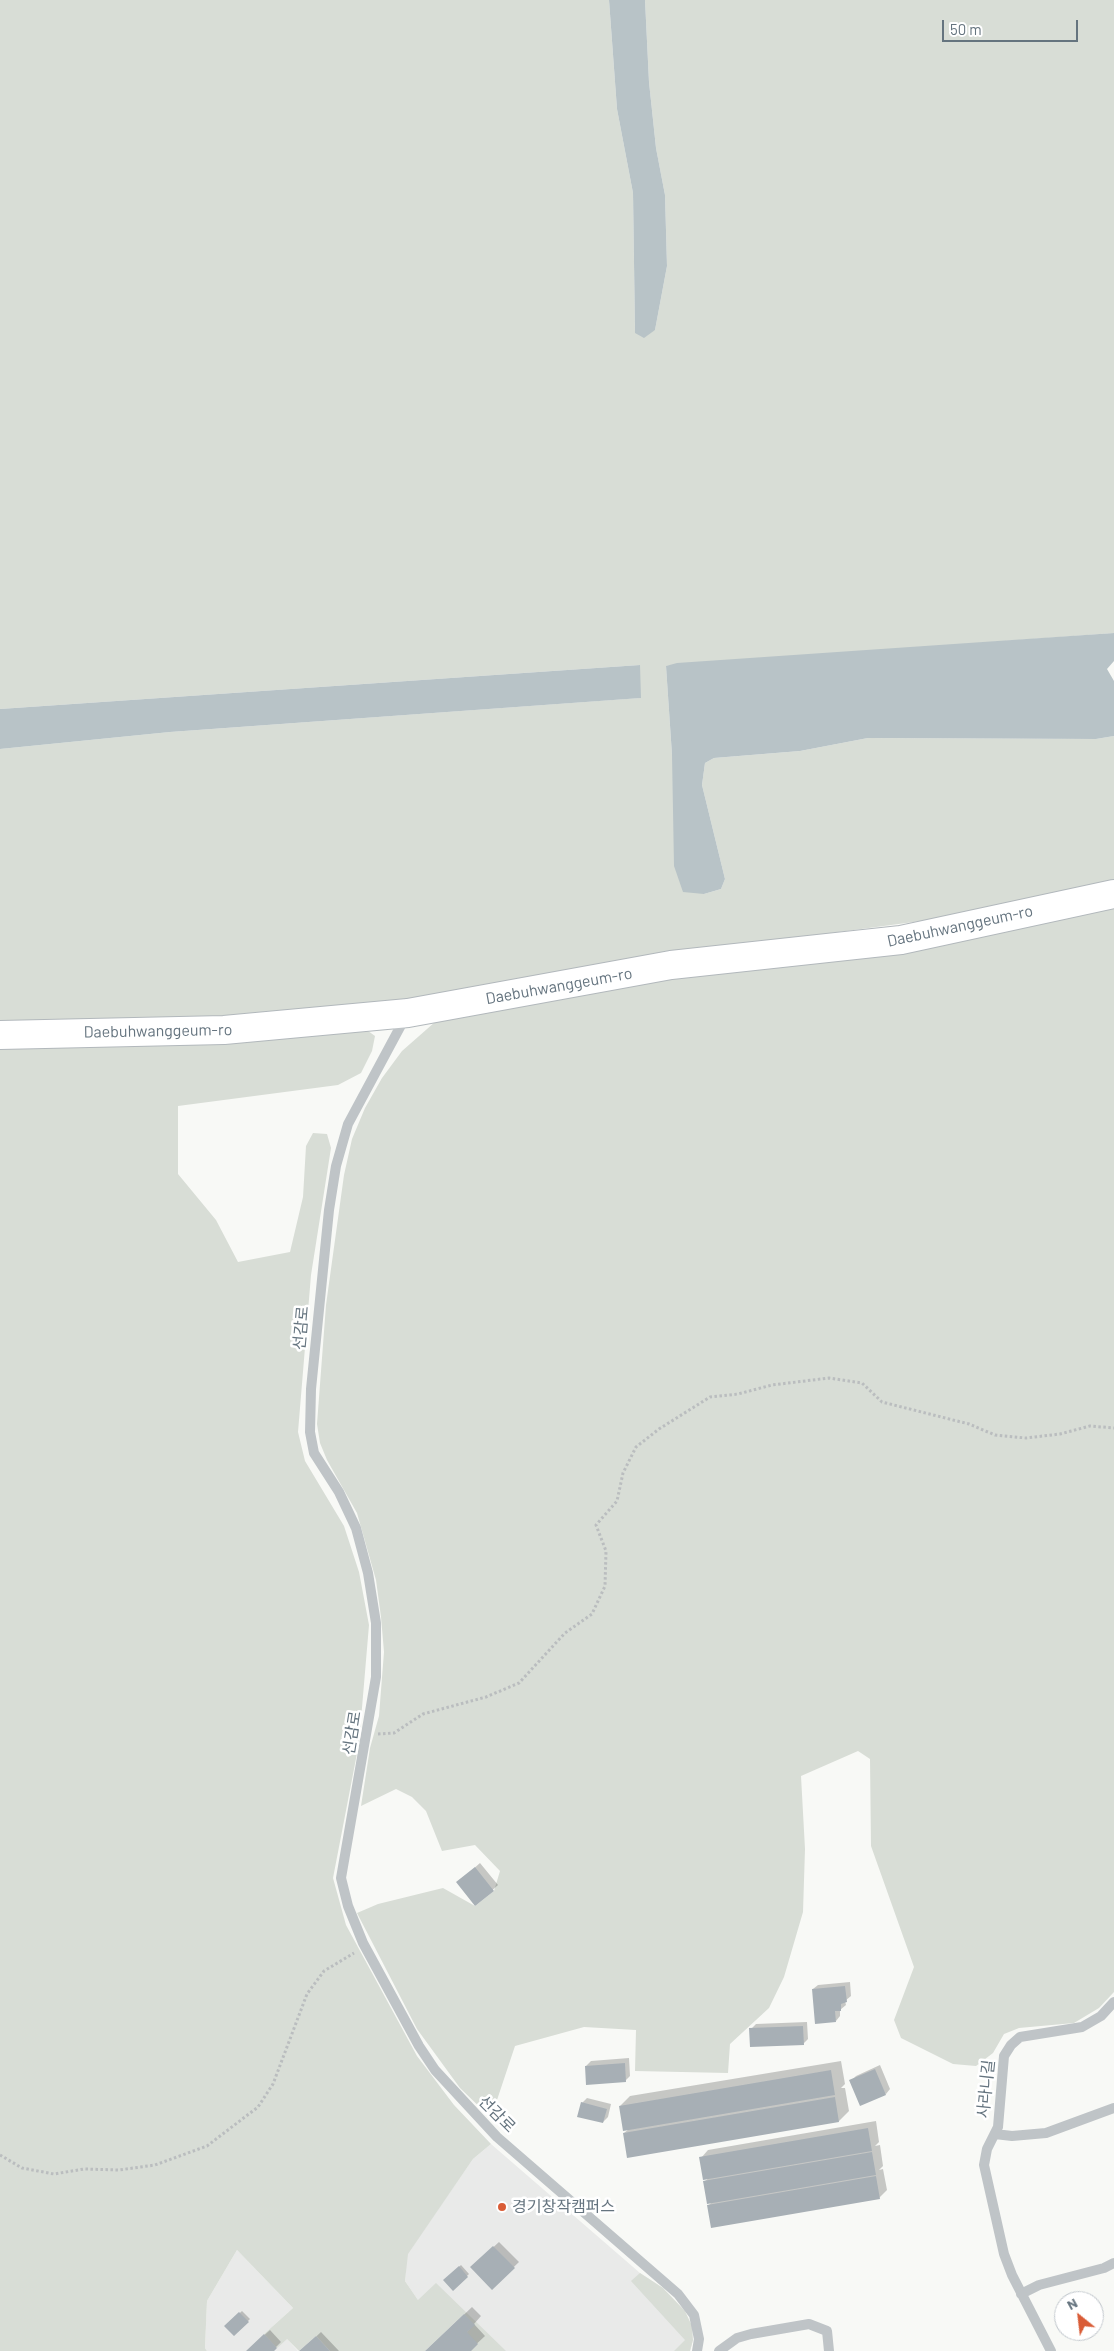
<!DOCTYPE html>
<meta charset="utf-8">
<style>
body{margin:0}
#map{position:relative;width:1114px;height:2351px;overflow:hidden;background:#f8f9f6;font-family:Barlow,sans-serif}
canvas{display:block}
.north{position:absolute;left:1054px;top:2291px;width:50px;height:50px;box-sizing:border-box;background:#fff;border:1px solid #c1c7cc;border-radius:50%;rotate:331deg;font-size:14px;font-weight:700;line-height:20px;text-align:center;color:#65747f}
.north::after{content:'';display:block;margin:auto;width:18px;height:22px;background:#d95c36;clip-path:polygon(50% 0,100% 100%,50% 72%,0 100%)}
.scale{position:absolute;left:942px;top:20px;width:136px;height:22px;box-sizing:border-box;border:2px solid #65747f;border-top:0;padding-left:6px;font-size:15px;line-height:18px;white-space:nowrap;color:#65747f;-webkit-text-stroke:4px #fff;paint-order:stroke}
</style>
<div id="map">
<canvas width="1114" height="2351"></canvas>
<div class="north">N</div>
<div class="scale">50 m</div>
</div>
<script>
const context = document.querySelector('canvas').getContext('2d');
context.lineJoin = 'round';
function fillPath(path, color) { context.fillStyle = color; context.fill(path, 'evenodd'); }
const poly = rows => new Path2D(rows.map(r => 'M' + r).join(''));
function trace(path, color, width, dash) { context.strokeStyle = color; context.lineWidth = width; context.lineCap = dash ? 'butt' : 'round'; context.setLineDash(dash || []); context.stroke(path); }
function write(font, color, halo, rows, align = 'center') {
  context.font = font + ' Barlow,"Noto Sans KR",sans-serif'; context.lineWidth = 5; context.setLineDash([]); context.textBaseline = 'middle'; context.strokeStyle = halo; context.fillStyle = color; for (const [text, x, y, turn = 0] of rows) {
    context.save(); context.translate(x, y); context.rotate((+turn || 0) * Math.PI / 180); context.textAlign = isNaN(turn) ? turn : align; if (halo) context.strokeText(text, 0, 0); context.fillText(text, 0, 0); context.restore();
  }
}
fillPath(poly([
 [491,2144,640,2273,663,2288,693,2340,690,2351,425,2351,464,2314,418,2300,405,2281,407,2254,473,2159],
 [237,2250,293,2308,264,2334,287,2339,298,2351,207,2351,205,2348,207,2301]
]), '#e9eae9');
fillPath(poly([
 [0,0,609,0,617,109,633,193,635,333,655,330,667,266,665,195,656,148,649,82,645,0,1114,0,1114,633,666,666,672,755,704,894,721,889,725,879,702,785,705,763,714,758,800,751,868,738,1096,739,1114,736,1114,881,966,915,674,954,361,1010,0,1027,0,749,170,732,640,698,640,665,0,709],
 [1114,903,1114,1992,1099,2008,1074,2023,1019,2028,1004,2034,993,2053,976,2066,953,2064,901,2038,894,2020,914,1967,871,1846,870,1759,858,1751,801,1776,805,1849,803,1912,784,1977,769,2008,730,2044,728,2073,635,2071,636,2030,584,2027,515,2046,491,2118,460,2088,417,2029,357,1913,378,1904,443,1888,475,1906,494,1891,500,1871,475,1845,442,1851,426,1811,412,1797,396,1789,361,1806,370,1748,379,1716,384,1652,381,1617,376,1580,357,1513,327,1460,320,1443,317,1424,326,1305,344,1175,352,1139,365,1108,382,1078,402,1051,435,1022,454,1014],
 [364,1028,375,1036,372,1051,361,1073,338,1085,178,1106,178,1174,216,1220,238,1262,290,1252,303,1197,306,1146,313,1133,327,1134,331,1148,311,1275,298,1432,305,1461,344,1526,359,1572,369,1625,359,1743,333,1878,346,1925,417,2056,454,2105,491,2144,473,2159,408,2254,405,2281,418,2300,436,2283,506,2351,471,2351,467,2332,474,2325,464,2314,425,2351,330,2351,316,2336,299,2351,287,2339,277,2348,264,2334,293,2308,237,2250,207,2301,205,2348,207,2351,0,2351,0,1046],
 [640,2273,663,2288,685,2311,692,2326,693,2340,690,2351,674,2351,685,2340,631,2281]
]), '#d8ddd6');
fillPath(poly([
 [609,0,645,0,649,82,656,148,665,195,667,266,655,330,644,338,635,333,633,193,617,109],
 [1114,633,1114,661,1107,669,1114,681,1114,736,1096,739,868,738,800,751,714,758,705,763,702,785,725,879,721,889,704,894,683,892,674,866,672,755,666,666,677,663],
 [640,665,641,698,170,732,0,749,0,709]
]), '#b8c3c7');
fillPath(poly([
 [480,1863,498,1885,476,1905,463,1878],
 [850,1982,851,1996,845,2001,846,2005,840,2010,840,2016,836,2021,813,1989,818,1985],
 [807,2022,808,2039,803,2044,751,2029,756,2024],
 [629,2058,630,2076,625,2081,586,2066,591,2061],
 [841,2061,845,2084,841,2088,845,2088,849,2111,839,2121,624,2133,629,2129,620,2106,630,2096],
 [880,2065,890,2089,886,2094,851,2081,856,2076],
 [587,2098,611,2104,608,2117,603,2122,582,2103],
 [876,2121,879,2142,875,2146,880,2145,883,2166,879,2170,883,2169,887,2190,879,2198,708,2206,712,2202,705,2181,709,2178,701,2158,708,2150],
 [499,2242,519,2262,492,2288,472,2267],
 [461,2265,469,2274,453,2289,445,2280],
 [472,2307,481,2316,474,2324,485,2336,469,2351,426,2351],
 [242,2311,250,2319,234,2335,226,2326],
 [270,2330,281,2342,272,2351,247,2351],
 [321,2332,339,2351,301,2351,305,2347]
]), '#0003');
fillPath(poly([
 [475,1867,494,1891,475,1906,456,1882],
 [845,1986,847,2002,841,2004,841,2011,835,2011,836,2022,815,2024,812,1989],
 [803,2026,804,2045,750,2047,749,2028],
 [625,2063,626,2082,586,2085,585,2066],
 [875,2069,886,2095,860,2106,849,2080],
 [831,2070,835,2095,623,2131,619,2106],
 [835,2097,839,2122,627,2158,623,2133],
 [581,2102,607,2109,603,2123,577,2117],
 [868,2128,872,2151,703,2180,699,2157],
 [872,2152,876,2175,707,2204,703,2181],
 [876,2176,880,2199,711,2228,707,2205],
 [493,2246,515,2268,492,2290,470,2267],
 [459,2266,468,2277,453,2291,443,2280],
 [239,2312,249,2322,234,2336,224,2326],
 [464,2314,475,2325,467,2332,478,2344,471,2351,425,2351],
 [264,2334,277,2348,274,2351,246,2351],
 [316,2336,330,2351,299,2351]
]), '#a7afb5');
const secondary = poly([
 [0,1035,224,1030,408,1013,671,965,901,940,1114,894]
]);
trace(secondary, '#b2b8bc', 30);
trace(poly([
 [378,1734,394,1733,423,1714,486,1697,519,1683,565,1633,592,1614,605,1586,606,1551,596,1525,617,1501,623,1473,636,1447,659,1429,710,1397,738,1394,772,1385,829,1378,862,1383,882,1402,969,1424,995,1435,1026,1438,1060,1434,1090,1426,1114,1428],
 [0,2155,22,2168,54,2174,84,2169,119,2170,155,2165,207,2146,258,2107,273,2084,307,1994,324,1971,354,1953]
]), '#babdbf', 3, [2.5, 2.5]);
trace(poly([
 [406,1016,348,1124,336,1166,329,1210,311,1389,310,1432,314,1453,339,1492,356,1528,368,1573,376,1623,376,1677,341,1878,348,1906,363,1943,419,2046,435,2070,497,2137,678,2294,694,2315,699,2339,697,2351],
 [995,2134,1012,2136,1046,2133,1114,2108],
 [1021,2294,1039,2285,1104,2268,1114,2263],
 [719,2351,737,2338,751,2334,809,2324,827,2331,829,2351],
 [1051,2351,1012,2275,1004,2254,984,2165,987,2149,998,2127,1004,2056,1011,2045,1020,2037,1082,2027,1101,2016,1114,2002]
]), '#bfc4c7', 10);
trace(secondary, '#fff', 28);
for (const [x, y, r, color] of [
 [502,2207,5,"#d95c36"]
]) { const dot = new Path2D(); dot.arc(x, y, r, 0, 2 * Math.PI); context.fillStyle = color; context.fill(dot); trace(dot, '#fff', 2); }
write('16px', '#65747f', '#fff', [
 ["Daebuhwanggeum-ro",960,926,-12],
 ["Daebuhwanggeum-ro",559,986,-10],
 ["Daebuhwanggeum-ro",158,1031,-1],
 ["선감로",301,1328,-85],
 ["선감로",352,1733,-81],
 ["사라니길",986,2089,-84],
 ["선감로",497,2114,45]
]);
write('16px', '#65747f', '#fff', [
 ["경기창작캠퍼스",512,2207]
], 'left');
</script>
